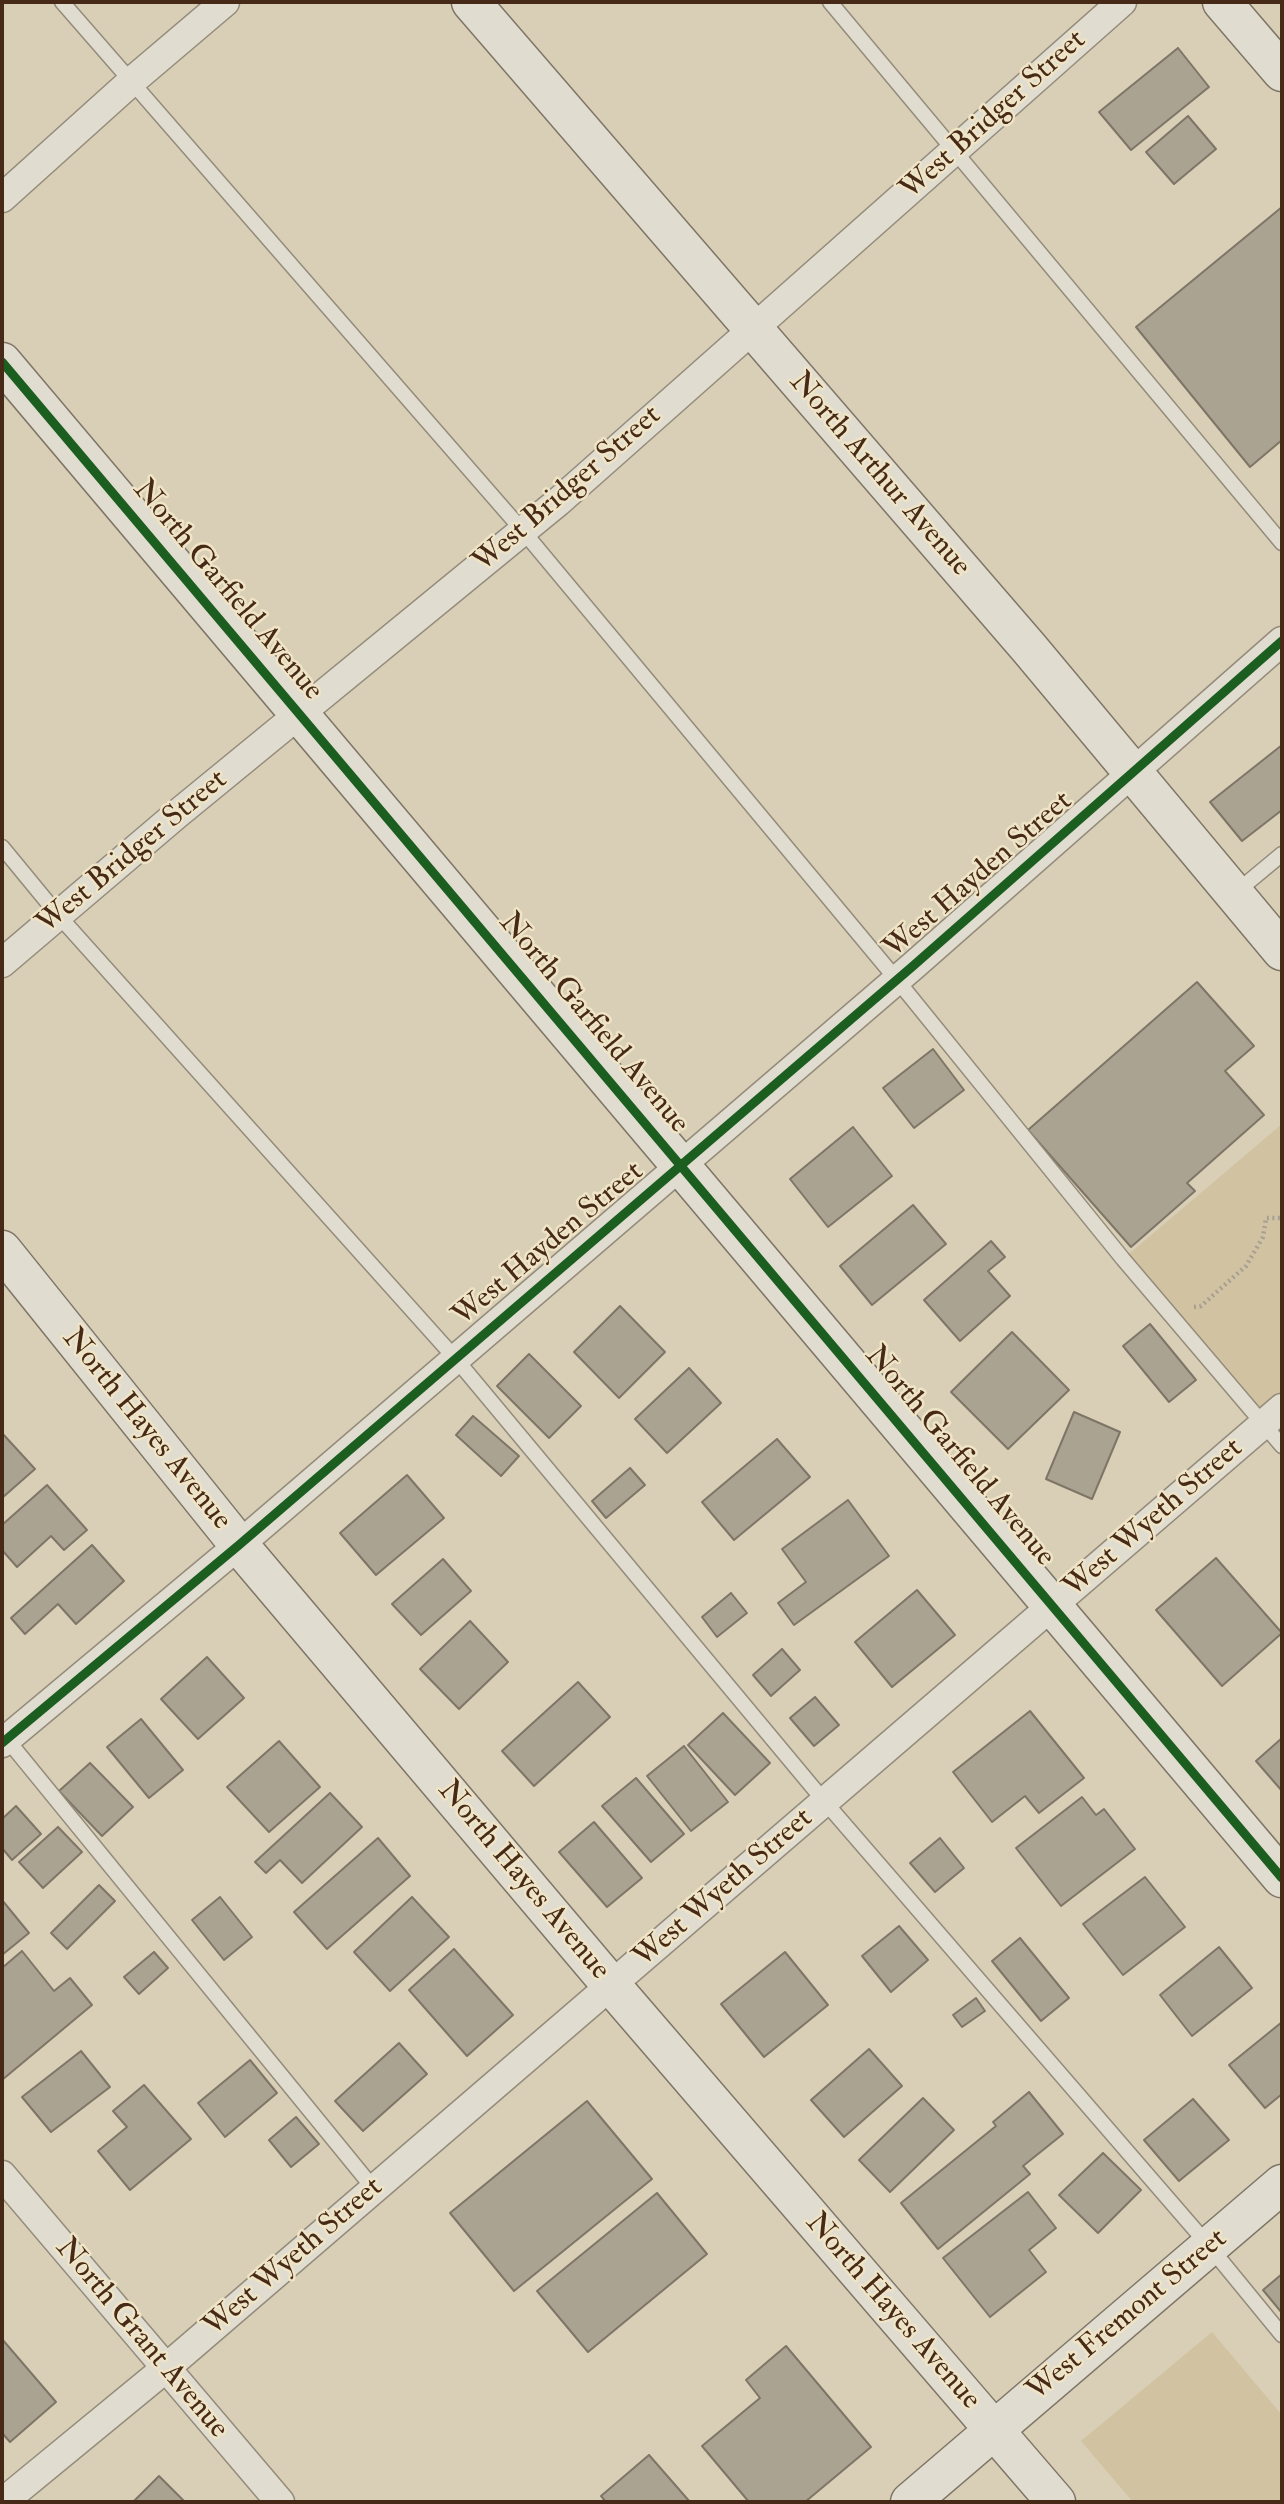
<!DOCTYPE html>
<style>
body{margin:0}
#map{position:relative;width:1284px;height:2504px;overflow:hidden;background:#d8cfb6;font-family:"IM FELL Double Pica",serif}
canvas{display:block}
.frame{position:absolute;inset:0;border:4px solid #462916;pointer-events:none}
</style>
<div id="map">
<canvas width="1284" height="2504"></canvas>
<div class="frame"></div>
</div>
<script>
const context = document.querySelector('canvas').getContext('2d');
context.lineJoin = 'round';
function fillPath(path, color) { context.fillStyle = color; context.fill(path, 'evenodd'); }
const poly = rows => new Path2D(rows.map(r => 'M' + r).join(''));
function trace(path, color, width, dash) { context.strokeStyle = color; context.lineWidth = width; context.lineCap = dash ? 'butt' : 'round'; context.setLineDash(dash || []); context.stroke(path); }
function write(font, color, halo, rows, align = 'center') {
  context.font = font + ' "IM FELL Double Pica",serif'; context.lineWidth = 5; context.setLineDash([]); context.textBaseline = 'middle'; context.strokeStyle = halo; context.fillStyle = color; for (const [text, x, y, turn = 0] of rows) {
    context.save(); context.translate(x, y); context.rotate((+turn || 0) * Math.PI / 180); context.textAlign = isNaN(turn) ? turn : align; if (halo) context.strokeText(text, 0, 0); context.fillText(text, 0, 0); context.restore();
  }
}
fillPath(poly([
 [1282,1124,1282,1408,1263,1425,1123,1259],
 [1212,2332,1282,2415,1282,2502,1133,2502,1081,2441]
]), '#d1c2a1');
const building = poly([
 [1178,48,1209,87,1131,150,1099,112,1178,48],
 [1188,116,1216,149,1174,184,1146,152,1188,116],
 [1282,207,1282,440,1250,467,1136,327,1282,207],
 [1282,745,1282,810,1242,841,1210,802,1282,745],
 [1197,982,1254,1046,1225,1071,1264,1115,1187,1183,1195,1191,1131,1247,1028,1130,1197,982],
 [933,1049,964,1090,914,1128,883,1088,933,1049],
 [853,1127,892,1176,828,1227,790,1179,853,1127],
 [913,1205,946,1244,872,1305,840,1266,913,1205],
 [991,1241,1005,1257,988,1271,1010,1296,960,1341,924,1300,991,1241],
 [620,1306,665,1352,619,1398,574,1352,620,1306],
 [1150,1324,1196,1380,1169,1402,1123,1346,1150,1324],
 [1012,1332,1069,1390,1008,1449,951,1392,1012,1332],
 [529,1354,581,1406,549,1438,497,1386,529,1354],
 [689,1368,721,1403,667,1453,635,1419,689,1368],
 [1074,1412,1120,1432,1092,1499,1046,1479,1074,1412],
 [473,1416,519,1456,501,1476,456,1435,473,1416],
 [2,1433,35,1469,2,1498,2,1433],
 [777,1439,810,1477,734,1540,702,1502,777,1439],
 [630,1468,645,1485,606,1518,592,1501,630,1468],
 [407,1475,444,1518,376,1575,340,1533,407,1475],
 [47,1485,87,1530,64,1550,51,1536,17,1567,2,1550,2,1525,47,1485],
 [848,1500,889,1556,794,1625,778,1603,806,1582,782,1549,848,1500],
 [92,1545,124,1581,76,1624,58,1604,25,1634,11,1618,92,1545],
 [1216,1558,1282,1633,1222,1686,1156,1610,1216,1558],
 [443,1559,471,1591,421,1635,392,1604,443,1559],
 [917,1590,955,1635,892,1687,855,1642,917,1590],
 [731,1593,747,1613,717,1637,702,1617,731,1593],
 [470,1621,508,1662,459,1709,420,1669,470,1621],
 [782,1649,800,1670,771,1696,753,1675,782,1649],
 [207,1657,244,1698,198,1739,161,1699,207,1657],
 [578,1682,610,1717,534,1786,502,1751,578,1682],
 [815,1697,839,1725,814,1746,790,1718,815,1697],
 [1030,1711,1084,1778,1039,1813,1025,1796,992,1822,953,1772,1030,1711],
 [723,1713,770,1763,735,1795,688,1745,723,1713],
 [141,1719,183,1770,149,1798,107,1747,141,1719],
 [1282,1738,1282,1791,1256,1761,1282,1738],
 [279,1741,320,1787,269,1832,227,1787,279,1741],
 [684,1746,728,1802,691,1831,647,1776,684,1746],
 [90,1763,133,1807,102,1836,59,1791,90,1763],
 [636,1778,684,1834,651,1862,602,1806,636,1778],
 [330,1793,362,1827,302,1883,280,1860,266,1873,255,1862,330,1793],
 [1082,1797,1096,1815,1104,1809,1135,1849,1061,1906,1016,1848,1082,1797],
 [16,1806,41,1834,12,1860,2,1848,2,1819,16,1806],
 [594,1822,642,1878,607,1907,559,1852,594,1822],
 [58,1827,82,1852,43,1888,19,1862,58,1827],
 [378,1838,410,1876,327,1949,294,1912,378,1838],
 [940,1838,964,1868,935,1892,910,1863,940,1838],
 [1145,1877,1185,1927,1123,1975,1083,1924,1145,1877],
 [99,1885,115,1901,67,1949,51,1933,99,1885],
 [220,1897,252,1937,224,1960,192,1920,220,1897],
 [412,1897,449,1937,390,1991,354,1952,412,1897],
 [2,1900,29,1933,2,1955,2,1900],
 [899,1926,928,1960,891,1992,862,1956,899,1926],
 [1020,1938,1069,1998,1041,2021,992,1961,1020,1938],
 [1219,1947,1252,1988,1192,2036,1160,1995,1219,1947],
 [454,1949,513,2015,467,2056,409,1990,454,1949],
 [22,1951,54,1991,70,1978,92,2005,2,2080,2,1968,22,1951],
 [154,1952,168,1968,139,1994,124,1977,154,1952],
 [785,1952,828,2005,764,2057,721,2004,785,1952],
 [976,1998,985,2011,962,2027,953,2015,976,1998],
 [1282,2022,1282,2094,1265,2108,1229,2065,1282,2022],
 [399,2043,427,2074,363,2131,335,2101,399,2043],
 [869,2049,902,2086,844,2137,811,2100,869,2049],
 [81,2051,110,2087,51,2132,22,2097,81,2051],
 [250,2060,277,2093,225,2137,198,2103,250,2060],
 [144,2085,191,2139,130,2190,98,2151,127,2127,113,2111,144,2085],
 [1029,2092,1063,2134,1023,2166,1030,2174,938,2249,901,2203,996,2126,993,2122,1029,2092],
 [923,2098,954,2130,890,2192,859,2160,923,2098],
 [1193,2099,1229,2140,1179,2181,1144,2140,1193,2099],
 [587,2101,652,2179,514,2291,450,2213,587,2101],
 [296,2117,319,2144,291,2167,269,2140,296,2117],
 [1103,2153,1141,2190,1098,2233,1059,2195,1103,2153],
 [1028,2192,1056,2228,1029,2250,1046,2272,990,2317,943,2258,1028,2192],
 [657,2193,707,2254,588,2352,537,2291,657,2193],
 [1282,2274,1282,2313,1263,2290,1282,2274],
 [2,2339,56,2402,10,2442,2,2433,2,2339],
 [786,2346,871,2447,805,2502,749,2502,702,2446,760,2398,746,2380,786,2346],
 [649,2455,690,2502,606,2502,601,2496,649,2455],
 [159,2476,185,2502,133,2502,159,2476]
]);
fillPath(building, '#aba392');
trace(building, '#7f7567', 2);
const lane = poly([
 [62,2,523,531,897,980,1123,1259,1282,1446],
 [830,2,1282,543],
 [2,847,58,915,455,1358,825,1802,1209,2246,1282,2335],
 [1235,893,1282,854],
 [5,1737,374,2189]
]);
const street = poly([
 [2,198,132,81,225,2],
 [2,963,176,815,558,502,1122,2],
 [2,1743,239,1545,913,966,1282,641],
 [2,2175,280,2502],
 [3,2502,166,2368,1282,1408]
]);
const secondary = poly([
 [471,2,1029,648,1282,951],
 [1222,2,1282,72],
 [2,362,1282,1878],
 [2,1250,239,1545,611,1985,1056,2502],
 [910,2502,1282,2184]
]);
trace(lane, '#948b7b', 17);
trace(street, '#948b7b', 31);
trace(secondary, '#7f7567', 41);
trace(poly([
 [1194,1307,1201,1306,1246,1266,1263,1237,1266,1218,1282,1218]
]), '#a69f94', 4.5, [2, 3.5]);
trace(lane, '#e0dccf', 14);
trace(street, '#e0dccf', 28);
trace(secondary, '#e0dccf', 38);
trace(poly([
 [2,362,1282,1878],
 [2,1743,239,1545,913,966,1282,641]
]), '#1b5e20', 9);
write('30px', '#462916', '#efe4c6', [
 ["West Bridger Street",994,116,-42],
 ["North Arthur Avenue",879,475,49],
 ["West Bridger Street",568,490,-41],
 ["North Garfield Avenue",227,591,50],
 ["West Bridger Street",133,853,-40],
 ["West Hayden Street",979,876,-41],
 ["North Garfield Avenue",593,1024,50],
 ["West Hayden Street",549,1245,-40],
 ["North Hayes Avenue",146,1430,51],
 ["North Garfield Avenue",959,1457,50],
 ["West Wyeth Street",1154,1519,-41],
 ["North Hayes Avenue",523,1881,50],
 ["West Wyeth Street",724,1889,-41],
 ["West Wyeth Street",294,2258,-41],
 ["North Hayes Avenue",892,2312,49],
 ["West Fremont Street",1128,2316,-40],
 ["North Grant Avenue",141,2339,50]
]);
</script>
